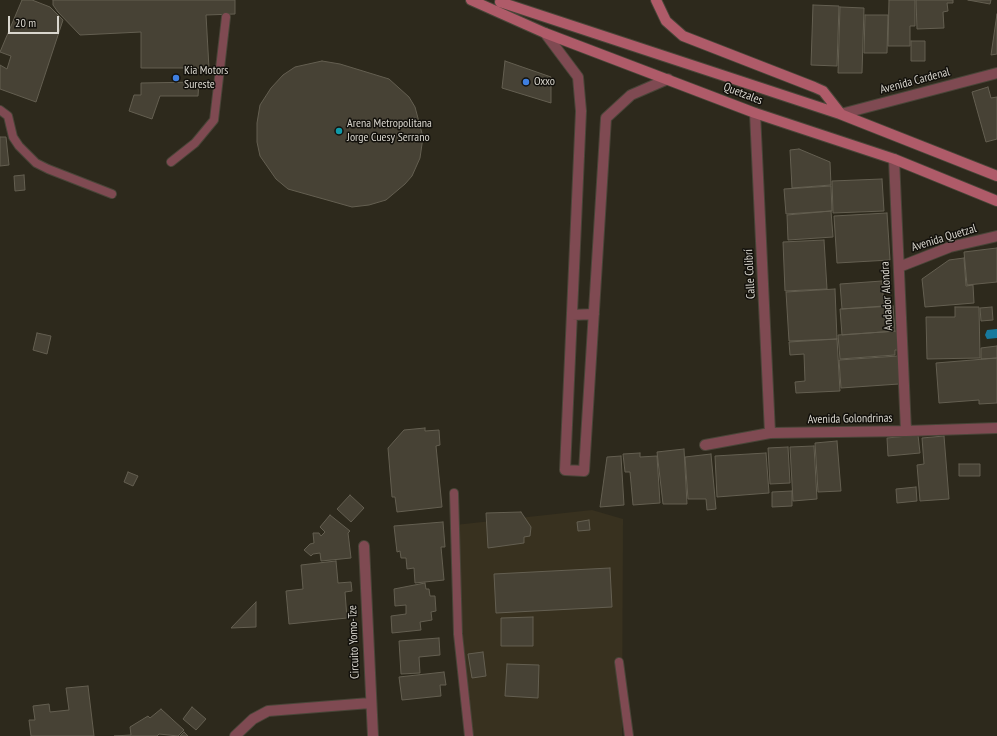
<!DOCTYPE html>
<meta charset="utf-8">
<style>
body{margin:0}
#map{position:relative;width:997px;height:736px;overflow:hidden;background:#2d291c;font-family:"PT Sans Narrow",sans-serif}
canvas{display:block}
.scale{position:absolute;left:8px;top:16px;width:51px;height:18px;box-sizing:border-box;border:2px solid #d9d6ce;border-top:0;padding-left:5px;font-size:12px;line-height:14px;white-space:nowrap;color:#d9d6ce;-webkit-text-stroke:3px #13110c;paint-order:stroke}
</style>
<div id="map">
<canvas width="997" height="736"></canvas>
<div class="scale">20 m</div>
</div>
<script>
const context = document.querySelector('canvas').getContext('2d');
context.lineJoin = 'round';
function fillPath(path, color) { context.fillStyle = color; context.fill(path, 'evenodd'); }
const poly = rows => new Path2D(rows.map(r => 'M' + r).join(''));
function trace(path, color, width, dash) { context.strokeStyle = color; context.lineWidth = width; context.lineCap = dash ? 'butt' : 'round'; context.setLineDash(dash || []); context.stroke(path); }
function write(font, color, halo, rows, align = 'center') {
  context.font = font + ' "PT Sans Narrow",sans-serif'; context.lineWidth = 3; context.setLineDash([]); context.textBaseline = 'middle'; context.strokeStyle = halo; context.fillStyle = color; for (const [text, x, y, turn = 0] of rows) {
    context.save(); context.translate(x, y); context.rotate((+turn || 0) * Math.PI / 180); context.textAlign = isNaN(turn) ? turn : align; if (halo) context.strokeText(text, 0, 0); context.fillText(text, 0, 0); context.restore();
  }
}
fillPath(poly([
 [592,510,623,519,622,736,464,736,455,525]
]), '#38311f');
fillPath(poly([
 [997,329,997,338,987,339,985,335,987,330]
]), '#17799e');
const building = poly([
 [22,0,32,0,50,7,63,20,36,102,0,89,0,65,7,69,11,56,0,52,22,0],
 [53,0,235,0,235,14,206,15,209,68,141,68,141,32,80,35,58,12,53,5,53,0],
 [889,0,915,0,915,26,910,26,910,46,888,46,889,0],
 [916,0,953,0,953,3,947,3,948,11,943,12,944,28,917,29,916,0],
 [968,0,991,0,990,4,968,0],
 [813,5,839,6,837,66,811,65,813,5],
 [840,7,864,8,862,73,838,73,840,7],
 [997,14,997,54,991,55,997,14],
 [865,15,888,15,887,53,864,53,865,15],
 [911,41,925,41,925,61,911,61,911,41],
 [322,61,340,64,389,79,409,97,415,107,423,137,420,158,412,176,405,184,386,200,369,205,352,207,288,189,276,179,260,156,257,142,257,123,260,105,271,88,283,75,295,67,322,61],
 [505,61,551,77,551,103,502,88,505,61],
 [199,82,198,96,160,96,152,119,129,111,134,95,141,95,141,83,199,82],
 [988,87,991,98,997,97,997,139,986,142,972,92,988,87],
 [0,137,6,137,9,165,0,166,0,137],
 [799,149,830,162,831,185,792,188,790,150,799,149],
 [24,175,25,190,15,191,14,176,24,175],
 [882,179,884,211,833,213,832,181,882,179],
 [831,186,832,211,786,214,784,189,831,186],
 [831,211,833,237,788,240,787,215,831,211],
 [887,213,890,260,837,263,834,216,887,213],
 [824,240,827,289,785,291,783,242,824,240],
 [997,248,997,282,967,285,964,252,997,248],
 [964,258,966,286,973,285,974,303,925,307,922,279,949,260,964,258],
 [882,281,884,306,842,309,840,284,882,281],
 [835,289,837,339,789,341,786,292,835,289],
 [893,306,895,331,842,335,840,309,893,306],
 [955,307,979,307,980,358,927,359,926,317,955,317,955,307],
 [992,307,993,320,981,321,980,308,992,307],
 [898,331,899,350,895,350,895,355,840,359,838,335,898,331],
 [37,333,51,336,47,354,33,350,37,333],
 [837,339,840,391,796,393,795,382,805,381,804,354,790,355,789,342,837,339],
 [997,346,997,358,981,359,981,348,997,346],
 [898,356,899,384,841,388,839,360,898,356],
 [997,358,997,403,979,404,979,400,939,403,936,363,997,358],
 [425,428,425,431,439,430,440,445,436,446,442,507,397,512,395,497,392,497,388,448,404,430,425,428],
 [918,435,920,453,888,456,887,438,918,435],
 [944,436,949,499,920,501,917,465,924,464,922,438,944,436],
 [837,441,841,491,818,492,815,443,837,441],
 [814,446,817,499,793,501,790,447,814,446],
 [788,447,790,483,770,484,768,448,788,447],
 [684,449,687,504,663,504,657,452,684,449],
 [640,453,640,457,657,456,660,503,633,505,630,472,625,472,623,454,640,453],
 [766,453,769,493,717,497,715,456,766,453],
 [711,454,716,509,707,510,706,499,688,499,685,457,711,454],
 [621,456,624,505,600,507,607,457,621,456],
 [959,464,980,464,980,476,959,476,959,464],
 [128,472,138,476,133,486,124,482,128,472],
 [916,487,917,501,897,503,896,489,916,487],
 [792,491,792,506,772,507,772,492,792,491],
 [350,495,364,508,351,522,337,509,350,495],
 [521,512,531,527,530,536,524,537,524,543,488,548,486,513,521,512],
 [330,515,350,531,348,533,351,558,321,561,320,553,313,554,311,556,304,550,310,544,314,543,313,533,319,533,321,536,325,532,320,527,330,515],
 [589,520,590,530,578,531,577,522,589,520],
 [443,522,445,547,441,547,444,580,415,583,414,568,407,569,406,558,401,558,400,551,397,552,394,526,443,522],
 [336,561,338,583,351,582,352,591,345,592,347,618,289,624,286,591,303,589,301,565,336,561],
 [610,568,612,607,496,613,494,574,610,568],
 [425,583,426,589,429,589,430,596,435,596,436,611,431,612,432,620,420,622,421,630,392,633,391,616,406,614,406,605,395,606,394,589,425,583],
 [256,602,256,627,231,628,256,602],
 [533,617,533,646,501,646,501,618,533,617],
 [439,638,440,655,419,657,420,673,401,674,399,641,439,638],
 [483,652,486,676,472,678,468,654,483,652],
 [507,664,539,665,538,698,505,696,507,664],
 [444,672,446,685,440,685,441,696,402,700,399,677,444,672],
 [88,686,94,736,31,736,29,720,35,720,33,706,49,704,50,712,69,710,66,688,88,686],
 [192,707,206,719,196,730,183,719,192,707],
 [161,709,184,730,178,736,159,734,157,736,114,736,131,735,130,727,148,716,150,718,161,709],
 [184,732,188,736,180,736,184,732]
]);
fillPath(building, '#474235');
trace(building, '#645f51', 1);
const lane = poly([
 [0,110,8,116,13,137,19,146,36,163,48,169,112,194],
 [171,162,195,143,214,120,226,17],
 [454,493,458,634,469,736],
 [619,662,629,736]
]);
const street = poly([
 [545,33,578,77,581,111,565,470,584,471,606,118,631,95,668,79],
 [755,113,770,433],
 [841,114,997,73],
 [894,159,906,431],
 [899,267,950,247,997,236],
 [572,315,594,314],
 [705,445,770,433,906,431,997,428],
 [364,546,373,736],
 [235,736,253,719,268,711,370,703]
]);
const secondary = poly([
 [471,0,545,33,755,113,894,159,997,201],
 [656,0,666,21,683,36,814,87,823,91,841,114],
 [500,2,840,114,997,176]
]);
trace(lane, '#494538', 10);
trace(street, '#494538', 12);
trace(secondary, '#494538', 12);
trace(lane, '#7f4a52', 8);
trace(street, '#7f4a52', 10);
trace(secondary, '#af5b69', 10);
for (const [x, y, r, color] of [
 [176,78,4,"#3f7fe0"],
 [526,82,4,"#3f7fe0"],
 [339,131,4,"#0f9aa8"]
]) { const dot = new Path2D(); dot.arc(x, y, r, 0, 2 * Math.PI); context.fillStyle = color; context.fill(dot); trace(dot, '#13110c', 1.5); }
write('12px', '#d9d6ce', '#13110c', [
 ["Kia Motors",184,71],
 ["Sureste",184,85],
 ["Oxxo",534,82],
 ["Arena Metropolitana",347,124],
 ["Jorge Cuesy Serrano",347,138]
], 'left');
write('12px', '#d9d6ce', '#13110c', [
 ["Avenida Cardenal",915,81,-15],
 ["Quetzales",743,94,21],
 ["Avenida Quetzal",944,238,-17],
 ["Calle Colibrí",750,274,-93],
 ["Andador Alondra",887,296,-93],
 ["Avenida Golondrinas",850,419,-1],
 ["Circuito Yomo-Tze",354,642,-92]
]);
</script>
